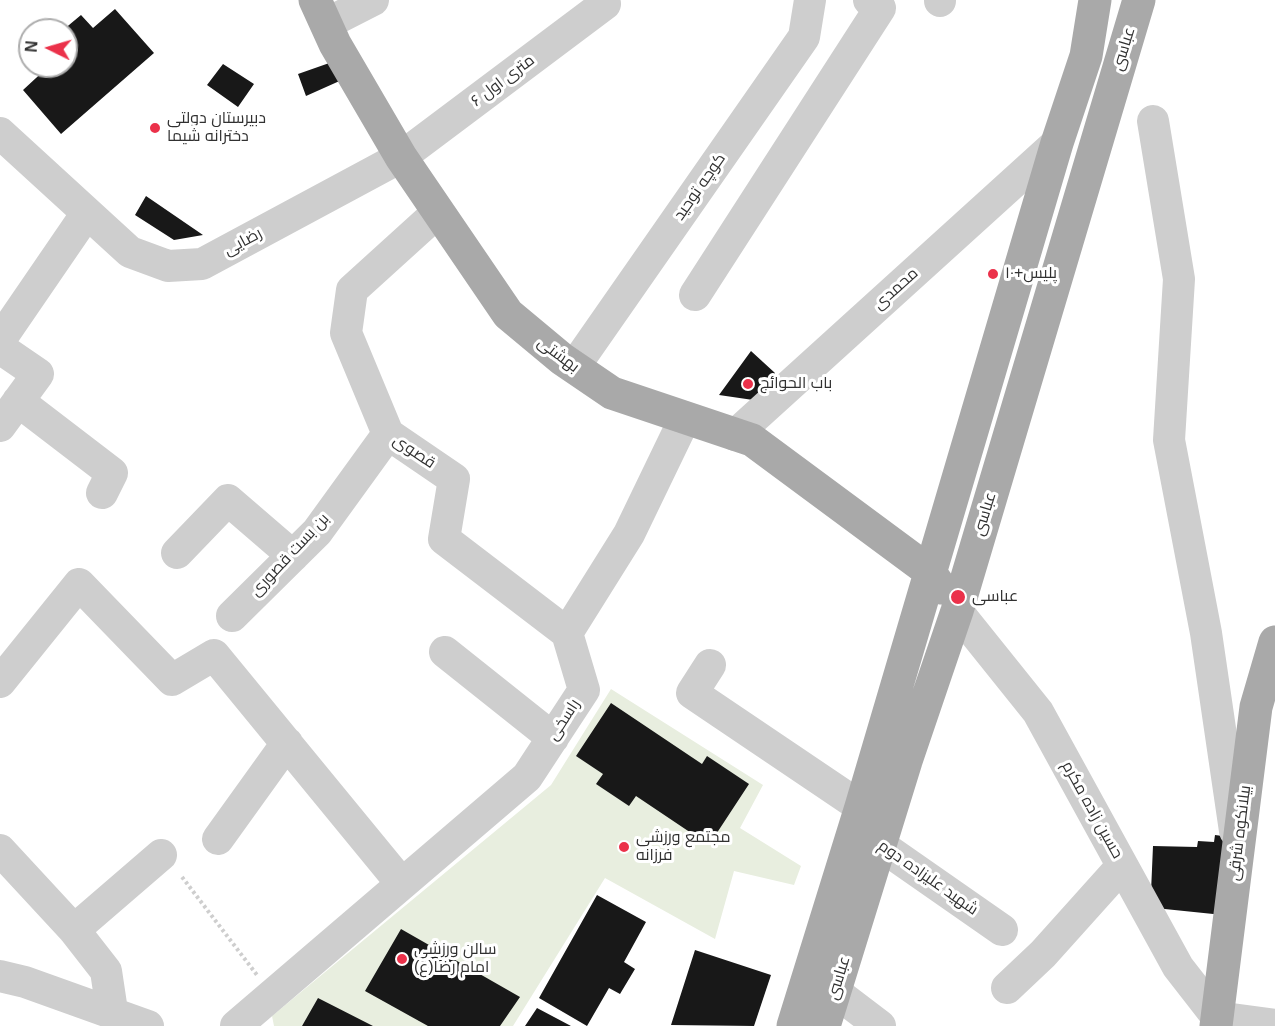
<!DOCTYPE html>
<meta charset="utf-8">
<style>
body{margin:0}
#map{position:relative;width:1275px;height:1026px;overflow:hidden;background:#fff;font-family:Helvetica,sans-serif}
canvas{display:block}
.north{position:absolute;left:18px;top:18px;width:60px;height:60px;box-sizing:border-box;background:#fff;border:2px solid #adadad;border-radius:50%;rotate:275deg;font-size:16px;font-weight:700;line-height:24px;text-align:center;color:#313131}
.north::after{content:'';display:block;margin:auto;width:21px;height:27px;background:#eb314a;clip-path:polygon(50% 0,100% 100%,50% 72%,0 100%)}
</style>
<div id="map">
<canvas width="1275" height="1026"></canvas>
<div class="north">N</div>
</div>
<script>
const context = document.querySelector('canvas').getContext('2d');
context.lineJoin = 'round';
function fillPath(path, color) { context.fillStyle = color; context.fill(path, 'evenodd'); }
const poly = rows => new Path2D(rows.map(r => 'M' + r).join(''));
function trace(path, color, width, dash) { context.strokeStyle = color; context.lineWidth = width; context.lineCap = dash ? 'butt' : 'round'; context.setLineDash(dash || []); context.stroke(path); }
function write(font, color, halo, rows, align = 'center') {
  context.font = font + ' Helvetica,Cairo,sans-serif'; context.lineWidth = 6; context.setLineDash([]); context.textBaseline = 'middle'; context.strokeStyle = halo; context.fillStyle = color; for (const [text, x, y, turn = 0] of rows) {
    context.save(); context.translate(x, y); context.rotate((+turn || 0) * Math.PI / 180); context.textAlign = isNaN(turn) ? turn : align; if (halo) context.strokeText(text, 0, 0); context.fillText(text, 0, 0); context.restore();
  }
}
fillPath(poly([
 [611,689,763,785,740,828,801,866,794,885,734,871,715,939,605,878,513,1026,274,1026,272,1016,551,785]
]), '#e8eedf');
fillPath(poly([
 [115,9,154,53,61,134,23,90,49,66,66,66,66,30,63,30,81,15,93,28],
 [335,61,344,79,306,96,298,74],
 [223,64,254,84,238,107,207,85],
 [146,196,203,235,174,240,135,215],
 [751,351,775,373,760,401,719,395],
 [611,703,702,764,707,756,749,784,709,845,636,796,629,806,596,784,603,774,576,756],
 [1215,835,1230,837,1223,915,1155,908,1151,892,1153,846,1197,847,1198,841,1214,842],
 [597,895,646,922,624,962,635,969,620,994,609,988,587,1026,539,998],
 [401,929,520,997,500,1026,428,1026,365,991],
 [695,950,771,975,754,1026,671,1025],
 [318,998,373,1026,302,1026],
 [537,1008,571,1026,525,1026]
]), '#181818');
trace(poly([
 [182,877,257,975]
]), '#cecece', 4, [3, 3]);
trace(poly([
 [940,1,940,0],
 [326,24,373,0],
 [1153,121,1179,279,1169,440,1206,633,1235,831],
 [0,133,130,252,168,266,202,264,401,157,605,4],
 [438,212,352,290,346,333,388,434,454,479,444,539,567,633],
 [695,295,880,8,869,0],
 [0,340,87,213],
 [0,348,38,374,0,426],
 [574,367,804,37,810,0],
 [18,401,112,473,102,493],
 [735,435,1057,143],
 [177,553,228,500,293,556],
 [957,611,1038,712,1178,967,1217,1017,1275,1025],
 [232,616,317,532,388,434],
 [445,652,553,738],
 [710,665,692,693,861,807],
 [0,682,79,584,172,680,214,655,402,884],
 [860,831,1002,930],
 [218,839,287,743],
 [0,850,74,930,106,971,112,1011],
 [74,930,161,855],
 [0,976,25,982,148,1026],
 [1007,988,1043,954,1122,866],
 [834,991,880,1026],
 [236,1026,527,777,584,690,567,633,629,534,685,418]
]), '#cecece', 32);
trace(poly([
 [315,0,335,44,401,157,508,314,562,359,612,393,752,440,929,571,941,588],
 [793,1026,861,807,1057,143,1086,56,1095,0],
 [824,1026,906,761,957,611,1139,0],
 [1216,1026,1256,707,1275,642]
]), '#a9a9a9', 33);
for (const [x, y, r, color] of [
 [155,128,6,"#eb314a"],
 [993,274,6,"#eb314a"],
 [748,384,6,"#eb314a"],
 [958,597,8,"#eb314a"],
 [624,847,6,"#eb314a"],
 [402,959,6,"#eb314a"]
]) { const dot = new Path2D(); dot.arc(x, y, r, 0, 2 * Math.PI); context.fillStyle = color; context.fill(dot); trace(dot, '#fff', 2); }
write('16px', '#313131', '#fff', [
 ["عباسى",1124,49,-73],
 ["۶ متری اول",503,81,-37],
 ["کوچه توحید",700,187,-55],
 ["رضایی",243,242,-28],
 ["محمدی",896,289,-42],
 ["بهشتی",558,355,37],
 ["قصوی",414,452,34],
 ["عباسى",985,514,-73],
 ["بن بست قصوری",290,555,-47],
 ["راسخی",564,720,-57],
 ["حسین زاده مکرم",1092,810,61],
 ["بیلانکوه شرقی",1240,833,-83],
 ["شهید علیزاده دوم",928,878,35],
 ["عباسى",839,978,-73]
]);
write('16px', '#313131', '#fff', [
 ["دبیرستان دولتی",167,119],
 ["دخترانه شیما",167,137],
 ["پلیس+۱۰",1005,274],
 ["باب الحوائج",760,384],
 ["عباسی",972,597],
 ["مجتمع ورزشی",636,838],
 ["فرزانه",636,856],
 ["سالن ورزشی",414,950],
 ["امام رضا(ع)",414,968]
], 'left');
</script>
